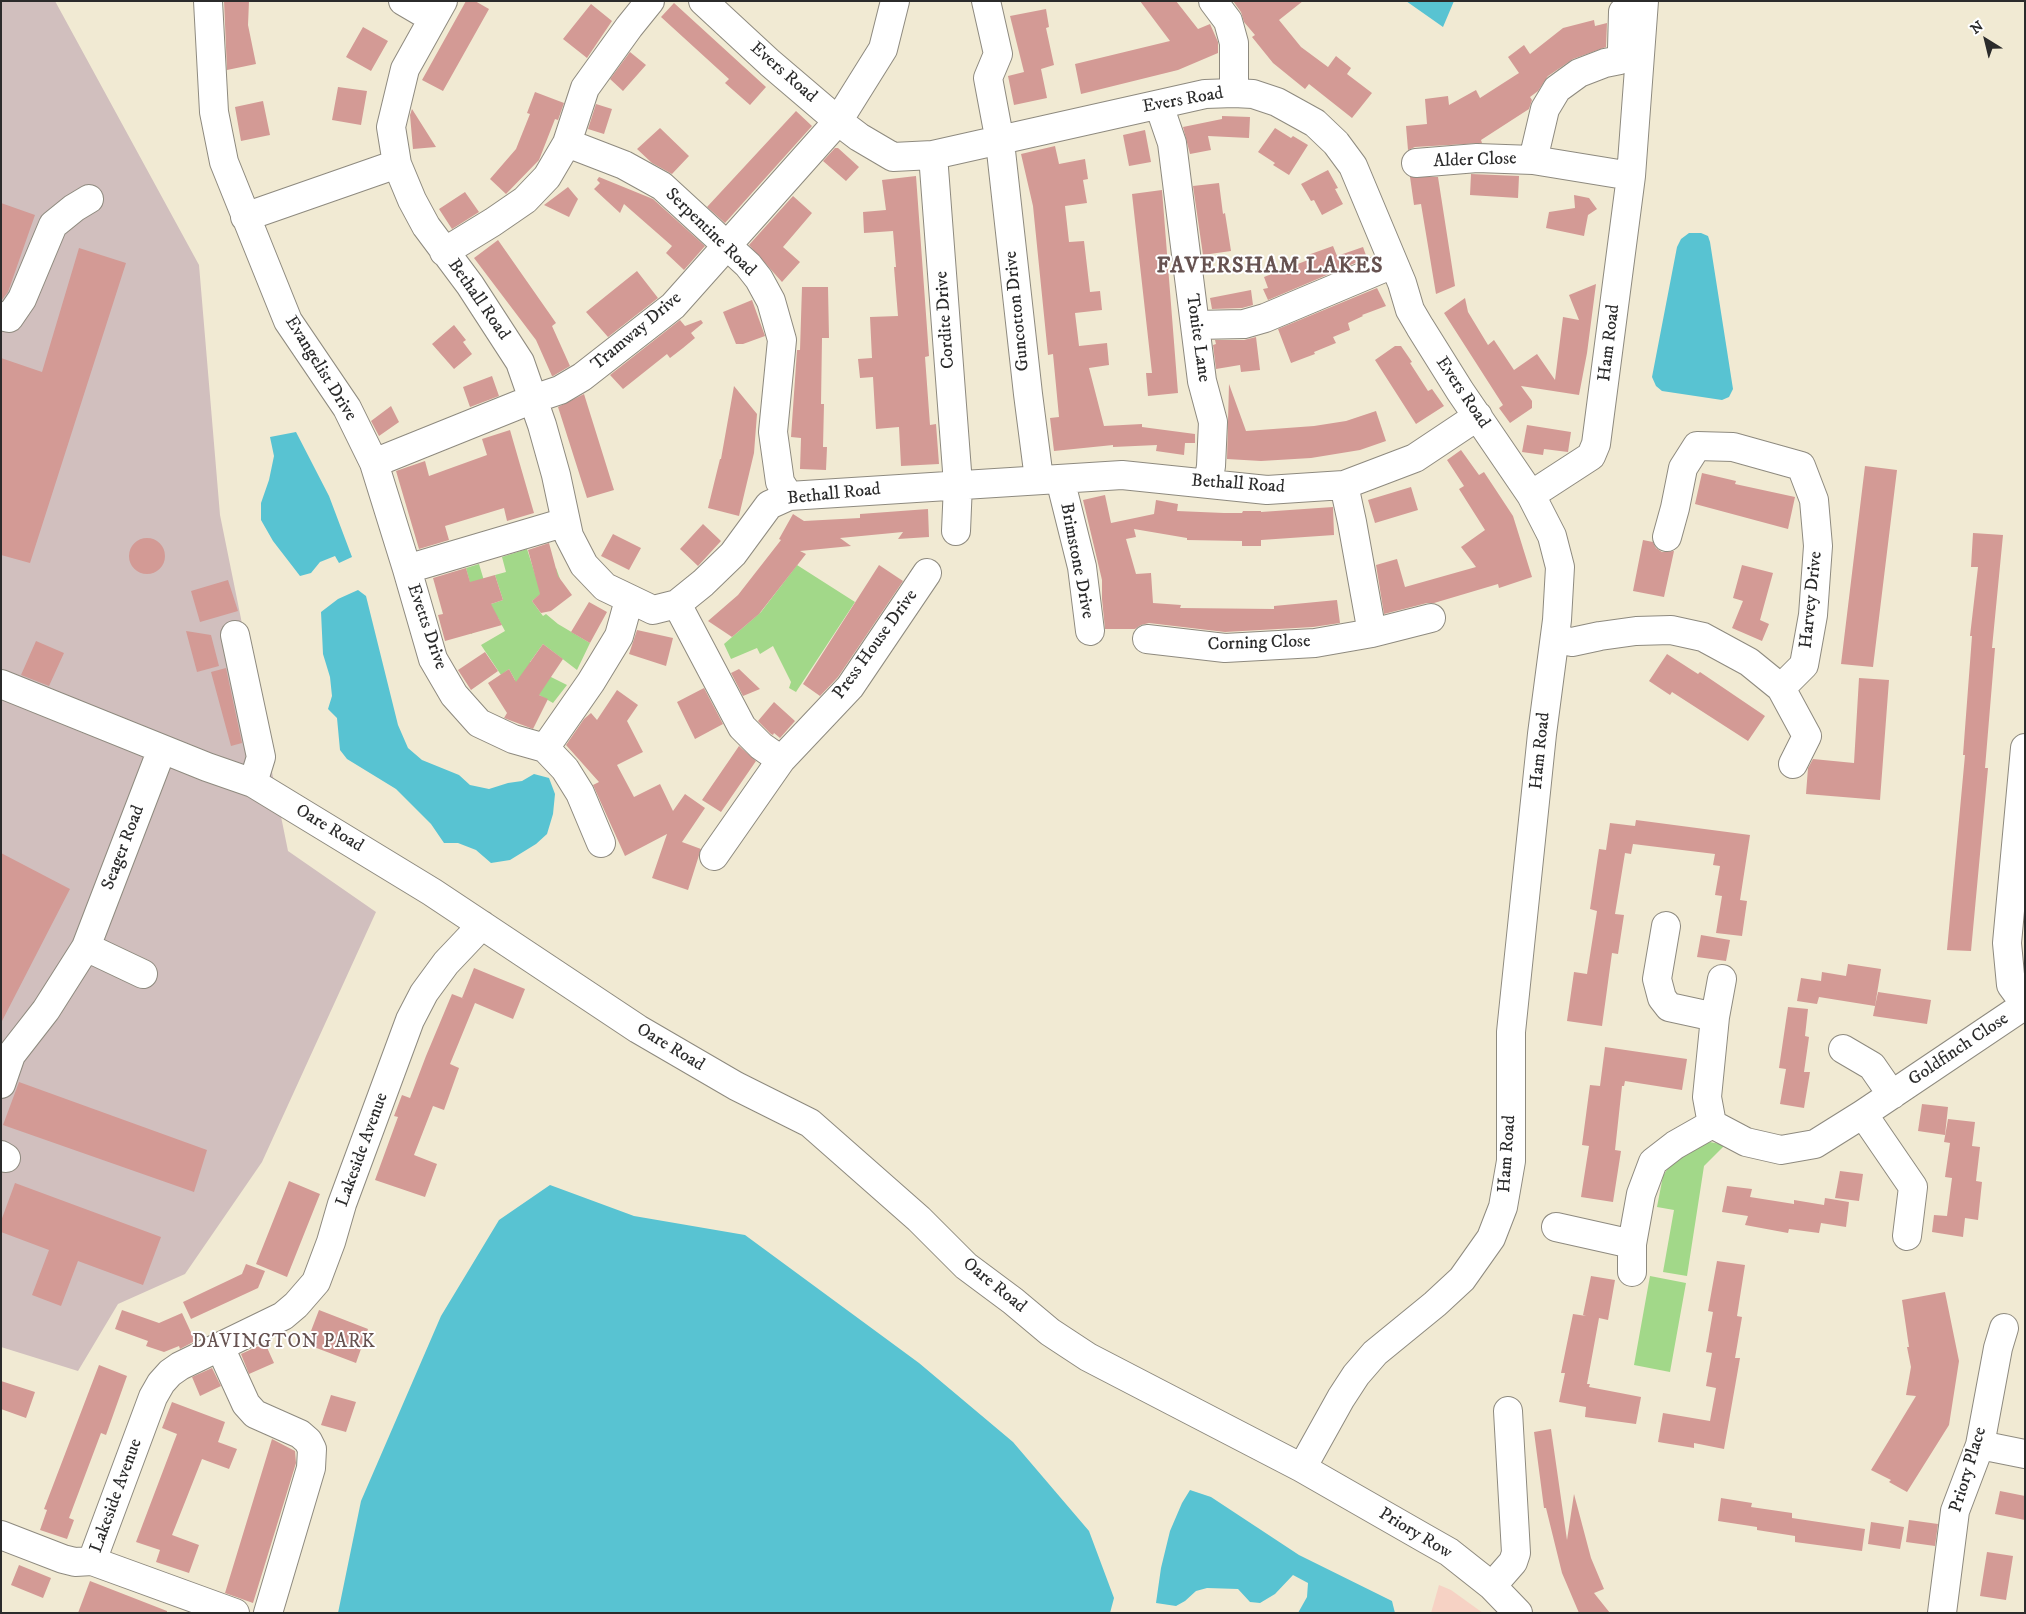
<!DOCTYPE html>
<style>
body{margin:0}
#map{position:relative;width:2026px;height:1614px;overflow:hidden;background:#f1ead3;font-family:"IM FELL DW Pica",serif}
canvas{display:block}
.frame{position:absolute;inset:0;border:2px solid #2b2b2b;pointer-events:none}
.north{position:absolute;left:1961px;top:15px;width:50px;height:50px;-webkit-text-stroke:4px #fff;paint-order:stroke;rotate:324deg;font-size:14px;font-weight:700;line-height:20px;text-align:center;color:#2b2b2b}
.north::after{content:'';display:block;margin:auto;width:18px;height:22px;background:#2b2b2b;clip-path:polygon(50% 0,100% 100%,50% 72%,0 100%)}
</style>
<div id="map">
<canvas width="2026" height="1614"></canvas>
<div class="frame"></div>
<div class="north">N</div>
</div>
<script>
const context = document.querySelector('canvas').getContext('2d');
context.lineJoin = 'round';
function fillPath(path, color) { context.fillStyle = color; context.fill(path, 'evenodd'); }
const poly = rows => new Path2D(rows.map(r => 'M' + r).join(''));
function trace(path, color, width, dash) { context.strokeStyle = color; context.lineWidth = width; context.lineCap = dash ? 'butt' : 'round'; context.setLineDash(dash || []); context.stroke(path); }
function write(font, color, halo, rows, align = 'center') {
  context.font = font + ' "IM FELL DW Pica",serif'; context.lineWidth = 4; context.setLineDash([]); context.textBaseline = 'middle'; context.strokeStyle = halo; context.fillStyle = color; for (const [text, x, y, turn = 0] of rows) {
    context.save(); context.translate(x, y); context.rotate((+turn || 0) * Math.PI / 180); context.textAlign = isNaN(turn) ? turn : align; if (halo) context.strokeText(text, 0, 0); context.fillText(text, 0, 0); context.restore();
  }
}
fillPath(poly([
 [1439,1585,1451,1590,1483,1613,1431,1613]
]), '#f6d2c4');
fillPath(poly([
 [1,1,55,1,199,265,220,515,288,851,376,912,262,1162,185,1274,118,1304,78,1371,1,1347]
]), '#d1bfbe');
fillPath(poly([
 [527,549,535,574,556,568,560,579,532,601,543,616,546,614,558,624,590,643,577,670,543,644,530,662,551,677,567,685,553,703,534,692,515,696,495,694,515,680,509,669,501,675,481,645,505,631,498,618,471,634,463,608,470,583,466,568,479,564,491,604,503,600,495,575,506,572,502,557],
 [797,565,855,602,796,692,789,688,791,682,773,646,760,654,757,648,731,659,724,644,761,612],
 [1710,1142,1725,1145,1704,1166,1687,1276,1663,1272,1674,1210,1657,1207,1663,1176,1668,1168,1676,1161,1699,1146],
 [1650,1276,1686,1283,1670,1372,1634,1365]
]), '#a2d889');
fillPath(poly([
 [1406,1,1454,1,1443,27],
 [1689,233,1701,233,1708,236,1710,242,1733,389,1729,397,1722,400,1662,391,1656,386,1652,377,1677,247,1681,239],
 [296,432,329,496,352,557,339,563,335,556,320,562,311,573,300,576,273,541,261,520,261,503,269,480,274,456,270,437],
 [358,590,366,596,398,725,408,748,422,760,459,775,470,785,489,789,508,783,522,781,534,774,549,778,555,794,553,814,547,834,536,844,510,860,491,863,476,850,458,843,444,843,431,824,396,789,347,759,340,750,337,718,328,709,332,696,330,677,323,654,321,612,338,599],
 [550,1185,634,1216,745,1235,919,1363,1013,1442,1089,1531,1114,1598,1110,1613,338,1613,361,1501,441,1316,499,1220],
 [1190,1490,1211,1497,1299,1555,1392,1601,1395,1613,1298,1613,1307,1597,1308,1583,1293,1575,1275,1594,1260,1603,1250,1602,1238,1589,1207,1588,1196,1591,1185,1601,1176,1606,1156,1603,1161,1568,1170,1531,1182,1503]
]), '#58c3d2');
fillPath(poly([
 [224,1,249,1,248,25,256,64,227,70],
 [466,1,475,1,489,9,443,91,422,80],
 [1140,1,1176,1,1198,29,1210,24,1218,42,1218,53,1178,70,1081,94,1075,64,1170,41],
 [1233,1,1303,1,1279,20,1301,47,1328,67,1336,56,1351,68,1347,74,1372,93,1352,118,1309,84,1305,89,1273,63,1252,37,1255,35,1244,22,1241,12],
 [674,3,766,87,750,105,725,83,729,79,661,17],
 [591,4,612,21,587,58,563,39],
 [1046,9,1049,27,1046,28,1054,65,1041,69,1047,98,1014,105,1008,76,1024,72,1010,16],
 [1594,20,1595,26,1607,23,1606,47,1573,59,1548,76,1538,91,1530,97,1532,100,1529,109,1481,140,1482,143,1415,147,1408,150,1406,126,1427,124,1425,99,1448,96,1449,105,1476,90,1480,98,1519,73,1508,57,1524,45,1530,54,1563,28],
 [363,27,388,41,371,71,346,57],
 [630,52,646,65,623,91,610,79],
 [338,87,367,91,361,125,332,120],
 [535,92,564,103,558,120,555,119,539,160,506,194,490,179,516,149,530,114,527,113],
 [263,101,270,135,241,141,235,107],
 [596,104,612,109,604,134,588,129],
 [412,109,436,147,413,149,410,115],
 [796,111,812,126,725,223,707,207],
 [1222,116,1250,117,1249,138,1208,136,1211,150,1190,154,1183,127,1222,119],
 [660,128,689,156,672,174,652,163,637,149],
 [1275,128,1291,138,1293,136,1308,145,1289,175,1273,165,1275,163,1258,152],
 [1145,130,1151,162,1129,166,1123,135],
 [1055,146,1059,164,1085,159,1088,179,1083,180,1087,203,1065,206,1069,242,1084,241,1090,292,1100,291,1102,310,1075,313,1079,346,1107,343,1109,365,1089,368,1104,426,1142,424,1142,427,1195,434,1195,443,1185,443,1184,455,1156,451,1157,445,1113,447,1113,445,1054,451,1050,418,1059,417,1053,354,1048,355,1033,206,1021,154],
 [835,148,838,148,859,167,846,181,823,161],
 [1328,170,1338,188,1335,189,1343,204,1322,215,1314,200,1311,201,1301,184],
 [1471,174,1519,176,1518,198,1470,195],
 [916,176,929,356,925,357,930,425,936,424,939,464,901,466,899,427,876,429,873,377,860,378,858,359,872,358,870,317,898,316,894,267,896,267,893,231,864,233,863,212,886,210,882,180],
 [599,177,653,199,705,246,684,270,666,253,672,246,624,204,620,213,594,189,600,183,597,180],
 [1410,177,1438,177,1455,286,1436,294,1421,204,1414,205],
 [1219,183,1223,214,1225,213,1231,251,1203,255,1193,186],
 [568,187,578,199,569,217,544,205],
 [1162,190,1178,393,1148,396,1146,373,1152,373,1132,194],
 [465,192,479,212,452,229,439,209],
 [1574,195,1589,198,1597,209,1588,215,1584,236,1546,228,1549,212,1575,208],
 [793,196,812,213,783,247,800,262,782,282,749,245],
 [1,203,35,215,8,292,1,301],
 [498,240,556,323,552,326,570,366,553,376,552,376,536,340,474,258],
 [1333,246,1337,256,1363,247,1367,258,1268,300,1263,289,1268,288,1264,277,1308,260,1308,255],
 [79,248,126,263,30,563,1,555,1,358,42,372],
 [637,271,658,298,608,337,586,312],
 [1596,284,1587,353,1579,395,1521,386,1532,401,1532,408,1510,423,1499,408,1503,405,1444,313,1465,298,1468,312,1488,345,1494,340,1514,370,1537,354,1555,380,1563,317,1579,320,1569,295],
 [802,287,828,287,829,338,822,338,821,404,824,404,823,447,827,447,826,470,800,469,801,438,791,437,797,350,800,350],
 [1377,288,1386,306,1362,315,1363,316,1348,323,1350,330,1333,337,1336,343,1314,352,1315,354,1291,363,1278,329],
 [1251,290,1253,305,1242,308,1212,309,1210,298],
 [752,300,765,336,743,344,736,344,723,312],
 [680,320,685,326,701,320,703,323,691,333,695,338,683,348,670,358,667,354,623,389,610,375],
 [454,325,466,340,463,342,472,354,454,369,432,344],
 [1256,337,1260,370,1241,372,1240,365,1216,369,1213,345,1216,344,1215,340,1244,340],
 [1395,346,1401,346,1412,362,1410,363,1428,391,1432,389,1444,406,1416,424,1375,360],
 [492,376,499,396,470,407,463,387],
 [1229,384,1246,431,1314,426,1346,421,1376,411,1386,441,1360,450,1311,458,1261,461,1227,459],
 [734,386,757,414,754,453,739,516,708,508,720,459,721,459],
 [584,394,614,490,587,498,558,407],
 [391,406,399,422,379,436,371,421],
 [1527,425,1571,432,1568,452,1544,449,1543,455,1522,452],
 [510,430,534,513,507,521,504,508,445,526,449,540,419,549,396,471,425,461,429,476,451,468,487,455,482,439],
 [1461,450,1479,475,1484,472,1513,516,1532,577,1499,588,1498,584,1434,603,1427,603,1384,614,1376,565,1397,559,1405,587,1476,567,1461,547,1485,530,1459,489,1464,486,1447,460],
 [1865,466,1897,470,1873,667,1841,664],
 [1702,473,1736,481,1735,484,1795,497,1788,529,1695,504],
 [1411,487,1418,510,1375,523,1368,500],
 [1105,495,1111,523,1154,514,1156,500,1178,504,1177,511,1224,513,1242,513,1243,511,1261,511,1261,512,1333,507,1334,535,1261,540,1261,546,1242,546,1242,541,1187,540,1187,538,1134,529,1136,537,1126,539,1136,574,1151,573,1153,603,1181,605,1180,608,1274,609,1274,606,1337,600,1340,623,1313,627,1225,632,1149,623,1141,625,1135,629,1105,629,1102,599,1102,580,1083,500],
 [928,509,929,537,898,539,903,532,840,538,851,546,800,551,806,554,759,614,732,637,708,621,738,595,781,540,779,539,793,514,804,521,860,518,860,514],
 [703,524,721,541,698,566,680,549],
 [1973,533,2003,535,1992,648,1995,648,1985,768,1988,768,1971,951,1947,950,1965,755,1963,755,1972,636,1970,636,1978,567,1971,567],
 [613,534,641,548,629,570,601,556],
 '129 556a18 18 0 1 1 36 0a18 18 0 1 1-36 0Z',
 [1643,540,1653,542,1656,548,1662,552,1674,551,1664,597,1633,591],
 [549,543,558,576,572,595,551,611,541,613,532,601,540,594,528,550],
 [879,565,903,581,838,677,820,696,803,684],
 [1742,565,1773,573,1760,620,1769,624,1762,641,1732,628,1743,601,1733,598],
 [466,568,470,582,495,575,503,600,491,604,502,625,445,641,438,615,443,614,433,578],
 [228,580,238,611,200,622,191,591],
 [589,602,607,612,590,643,571,632],
 [637,630,673,638,666,666,629,654],
 [186,631,211,635,219,666,197,672],
 [36,641,64,653,49,686,21,675],
 [543,644,563,659,539,695,548,699,533,729,504,718,507,713,488,683,509,669,516,682],
 [485,652,498,671,471,690,458,670],
 [1667,654,1698,674,1700,672,1765,716,1748,741,1672,692,1670,695,1649,681],
 [226,668,242,743,231,746,211,672],
 [739,669,760,689,743,696,731,673],
 [1859,678,1889,680,1880,800,1806,794,1808,768,1813,759,1854,763],
 [704,688,723,724,695,739,677,702],
 [617,690,638,705,627,721,643,752,617,765,634,797,660,784,673,811,685,794,705,808,682,842,701,849,688,890,652,878,667,834,625,856,593,785,599,782,566,745,584,719,591,713,597,720],
 [774,702,795,721,780,738,774,733,773,735,771,734,758,721],
 [739,746,756,761,721,812,702,800],
 [1636,820,1750,835,1740,900,1747,901,1742,936,1716,933,1722,896,1715,895,1720,866,1713,865,1715,854,1633,844,1631,854,1625,853,1615,914,1624,915,1618,954,1612,953,1602,1026,1567,1021,1574,972,1587,974,1597,911,1590,909,1599,849,1606,850,1610,823,1635,826],
 [1,853,70,889,1,1023],
 [1701,935,1730,940,1726,961,1697,957],
 [1848,964,1881,969,1875,1006,1819,997,1817,1004,1797,1001,1801,978,1821,981,1822,972,1846,976],
 [474,968,525,989,513,1019,475,1003,450,1064,459,1068,444,1110,433,1106,414,1155,437,1164,425,1197,375,1180,398,1117,394,1116,402,1095,410,1098,426,1056,452,994,465,999,462,998],
 [1878,992,1931,1000,1927,1024,1873,1016],
 [1788,1007,1808,1009,1805,1036,1809,1037,1804,1072,1810,1072,1804,1108,1780,1104,1786,1069,1779,1068],
 [1605,1047,1687,1059,1682,1090,1625,1081,1624,1086,1622,1086,1615,1150,1621,1151,1613,1202,1581,1197,1589,1146,1582,1145,1590,1085,1600,1086],
 [19,1082,207,1150,194,1192,3,1125],
 [1922,1104,1948,1107,1945,1135,1918,1131],
 [1948,1119,1975,1122,1972,1146,1980,1147,1976,1181,1982,1182,1978,1220,1965,1218,1963,1237,1932,1232,1934,1215,1947,1216,1952,1178,1945,1177,1950,1143,1944,1142],
 [1840,1171,1863,1174,1859,1201,1835,1198],
 [289,1181,320,1194,287,1277,256,1264],
 [15,1183,161,1237,143,1285,78,1261,61,1306,32,1295,49,1250,1,1232,1,1221],
 [1727,1186,1752,1189,1750,1197,1794,1204,1794,1200,1824,1205,1825,1198,1849,1202,1846,1227,1821,1223,1819,1233,1789,1229,1788,1233,1745,1225,1748,1216,1722,1212],
 [1717,1261,1745,1265,1737,1316,1742,1317,1735,1358,1740,1358,1724,1449,1694,1443,1694,1448,1658,1442,1663,1413,1710,1421,1716,1388,1706,1386,1712,1353,1706,1352,1713,1312,1708,1311],
 [246,1264,265,1271,258,1288,191,1319,183,1302,242,1274],
 [1591,1276,1615,1280,1608,1320,1599,1318,1587,1384,1590,1384,1589,1387,1641,1397,1636,1424,1585,1417,1586,1407,1559,1402,1565,1373,1561,1373,1573,1314,1586,1316,1583,1315],
 [1945,1292,1959,1361,1949,1425,1907,1492,1889,1482,1891,1480,1871,1470,1916,1396,1906,1395,1911,1367,1907,1347,1909,1347,1902,1300],
 [122,1310,159,1323,182,1313,195,1341,180,1349,179,1346,164,1352,146,1346,148,1341,115,1329],
 [319,1310,368,1329,356,1363,306,1344],
 [265,1343,274,1363,249,1374,241,1354],
 [99,1365,127,1376,106,1435,101,1433,69,1518,74,1520,67,1539,40,1530,47,1510,44,1509],
 [212,1368,221,1386,200,1396,192,1377],
 [1,1381,35,1392,26,1418,1,1409],
 [331,1395,356,1402,346,1432,321,1425],
 [172,1402,225,1422,218,1442,237,1449,229,1469,202,1459,172,1535,199,1545,189,1573,156,1562,160,1550,136,1542,177,1434,162,1428],
 [1551,1429,1567,1540,1574,1494,1591,1558,1604,1589,1594,1593,1610,1613,1579,1613,1562,1573,1546,1508,1544,1508,1534,1432],
 [272,1439,295,1451,296,1463,253,1603,225,1593],
 [2000,1491,2025,1496,2025,1520,1995,1514],
 [1721,1498,1752,1503,1751,1507,1792,1513,1792,1518,1865,1529,1862,1551,1795,1542,1795,1536,1757,1530,1757,1527,1718,1521],
 [1909,1520,1938,1524,1935,1546,1906,1542],
 [1871,1522,1904,1527,1900,1549,1868,1544],
 [1987,1552,2013,1556,2006,1600,1980,1596],
 [19,1565,51,1578,43,1598,11,1585],
 [90,1581,167,1611,167,1613,78,1613]
]), '#d39a95');
const minor = poly([
 [208,1,214,112,224,162,288,321,347,408,374,463],
 [403,1,432,18],
 [443,1,405,69,391,127,397,164,412,200,426,226,470,285,520,362,542,425,556,475,569,536,584,565,605,587,653,610,677,604,703,583,733,554,769,505,789,496,1122,475,1267,490,1344,485,1415,458,1478,416],
 [703,1,770,63,838,121,859,137,893,157,933,155,1205,94,1234,93,1253,94,1277,102,1315,123,1336,143,1353,166,1402,283,1410,310,1420,327,1460,391,1531,495,1552,536,1560,567,1557,620,1542,734,1511,1032,1511,1161,1503,1207,1491,1238,1462,1279,1435,1304,1375,1353,1356,1375,1341,1398,1302,1468],
 [986,1,998,54,988,78,1000,142,1028,394,1039,479],
 [1213,1,1228,21,1234,43,1234,93],
 [1159,105,1172,143,1202,381,1213,422,1211,466,1208,484],
 [567,143,624,165,662,186,748,265,759,279,771,301,782,340,773,432,780,482,789,496],
 [933,155,958,484,956,531],
 [1533,160,1545,109,1557,89,1579,73,1605,63,1620,60,1622,49,1623,12],
 [1416,163,1477,158,1533,160,1631,176],
 [245,217,397,164],
 [444,252,493,222,525,200,547,177,567,143,585,88,629,27,650,1],
 [1,316,9,318,22,299,53,225,74,208,89,199],
 [1195,325,1244,324,1265,318,1393,264],
 [1344,485,1352,522,1372,633],
 [1063,491,1082,567,1090,631],
 [1531,495,1591,456,1596,444,1631,176,1644,1],
 [566,522,407,569,374,463,533,399,560,390,582,377,673,306,838,121,883,49,895,1],
 [407,569,433,659,454,695,479,723,513,739,545,748],
 [677,604,742,727,761,746,781,760,714,856],
 [235,635,261,757,253,783],
 [1147,639,1225,648,1315,643,1372,633,1431,618],
 [1555,639,1572,642,1600,636,1636,631,1671,630,1703,637,1749,662,1781,688,1804,665,1813,615,1818,546,1814,500,1801,466,1733,447,1697,446,1683,468,1675,508,1667,537],
 [1,684,207,767,253,783,432,892,638,1029,736,1086,810,1123,919,1219,966,1266,1013,1301,1050,1332,1088,1357,1302,1468,1426,1539,1449,1552,1492,1586,1518,1613],
 [1781,688,1807,736,1793,764],
 [2025,748,2007,943,2011,985,2025,1004],
 [781,760,850,687,927,573],
 [601,843,580,793,565,769,545,748,591,682,619,636,629,600],
 [1666,926,1657,979,1662,998,1669,1007,1715,1017],
 [86,947,143,974],
 [1722,979,1715,1017,1707,1097,1712,1124,1746,1142,1781,1150,1815,1144,1863,1114,2025,1005],
 [1843,1049,1872,1066,1892,1095],
 [1,1084,11,1055,46,1010,86,947,162,749],
 [1863,1114,1913,1187,1907,1236],
 [1,1155,6,1158],
 [1556,1227,1632,1244],
 [1632,1272,1632,1244,1641,1194,1653,1162,1675,1145,1712,1124],
 [220,1347,246,1404,255,1414,300,1434,308,1441,312,1449,311,1468,268,1613],
 [1980,1445,2025,1454],
 [1,1535,63,1559,75,1562,92,1561,235,1613],
 [92,1561,153,1397,161,1383,170,1373,180,1366,283,1316,296,1305,316,1282,331,1242,342,1204,410,1020,424,993,446,963,482,925],
 [1492,1586,1513,1562,1516,1553,1508,1411],
 [1942,1613,1955,1511,1980,1445,1998,1348,2004,1328]
]);
trace(minor, '#8e8a7f', 30);
trace(minor, '#fff', 28);
write('18px', '#2b2b2b', '#fff', [
 ["Evers Road",783,73,41],
 ["Evers Road",1183,101,-10],
 ["Alder Close",1475,161,-2],
 ["Serpentine Road",710,233,44],
 ["Bethall Road",478,300,55],
 ["Guncotton Drive",1018,311,-96],
 ["Cordite Drive",946,320,-94],
 ["Tramway Drive",637,332,-40],
 ["Tonite Lane",1197,338,82],
 ["Ham Road",1610,343,-83],
 ["Evangelist Drive",320,369,58],
 ["Evers Road",1462,393,56],
 ["Bethall Road",1238,485,4],
 ["Bethall Road",834,495,-6],
 ["Brimstone Drive",1076,561,79],
 ["Harvey Drive",1812,600,-84],
 ["Evetts Drive",426,627,71],
 ["Corning Close",1259,644,-2],
 ["Press House Drive",876,645,-54],
 ["Ham Road",1541,751,-84],
 ["Oare Road",329,829,31],
 ["Seager Road",124,848,-69],
 ["Oare Road",670,1048,31],
 ["Goldfinch Close",1959,1050,-34],
 ["Lakeside Avenue",363,1150,-70],
 ["Ham Road",1508,1154,-86],
 ["Oare Road",994,1286,39],
 ["Priory Place",1969,1470,-73],
 ["Lakeside Avenue",117,1496,-70],
 ["Priory Row",1415,1534,31]
]);
context.letterSpacing = '1px';
write('19px', '#665250', '#fff', [
 ["DAVINGTON PARK",284,1343]
]);
context.letterSpacing = '0px';
context.letterSpacing = '1px';
write('bold 22px', '#665250', '#fff', [
 ["FAVERSHAM LAKES",1270,267]
]);
context.letterSpacing = '0px';
</script>
